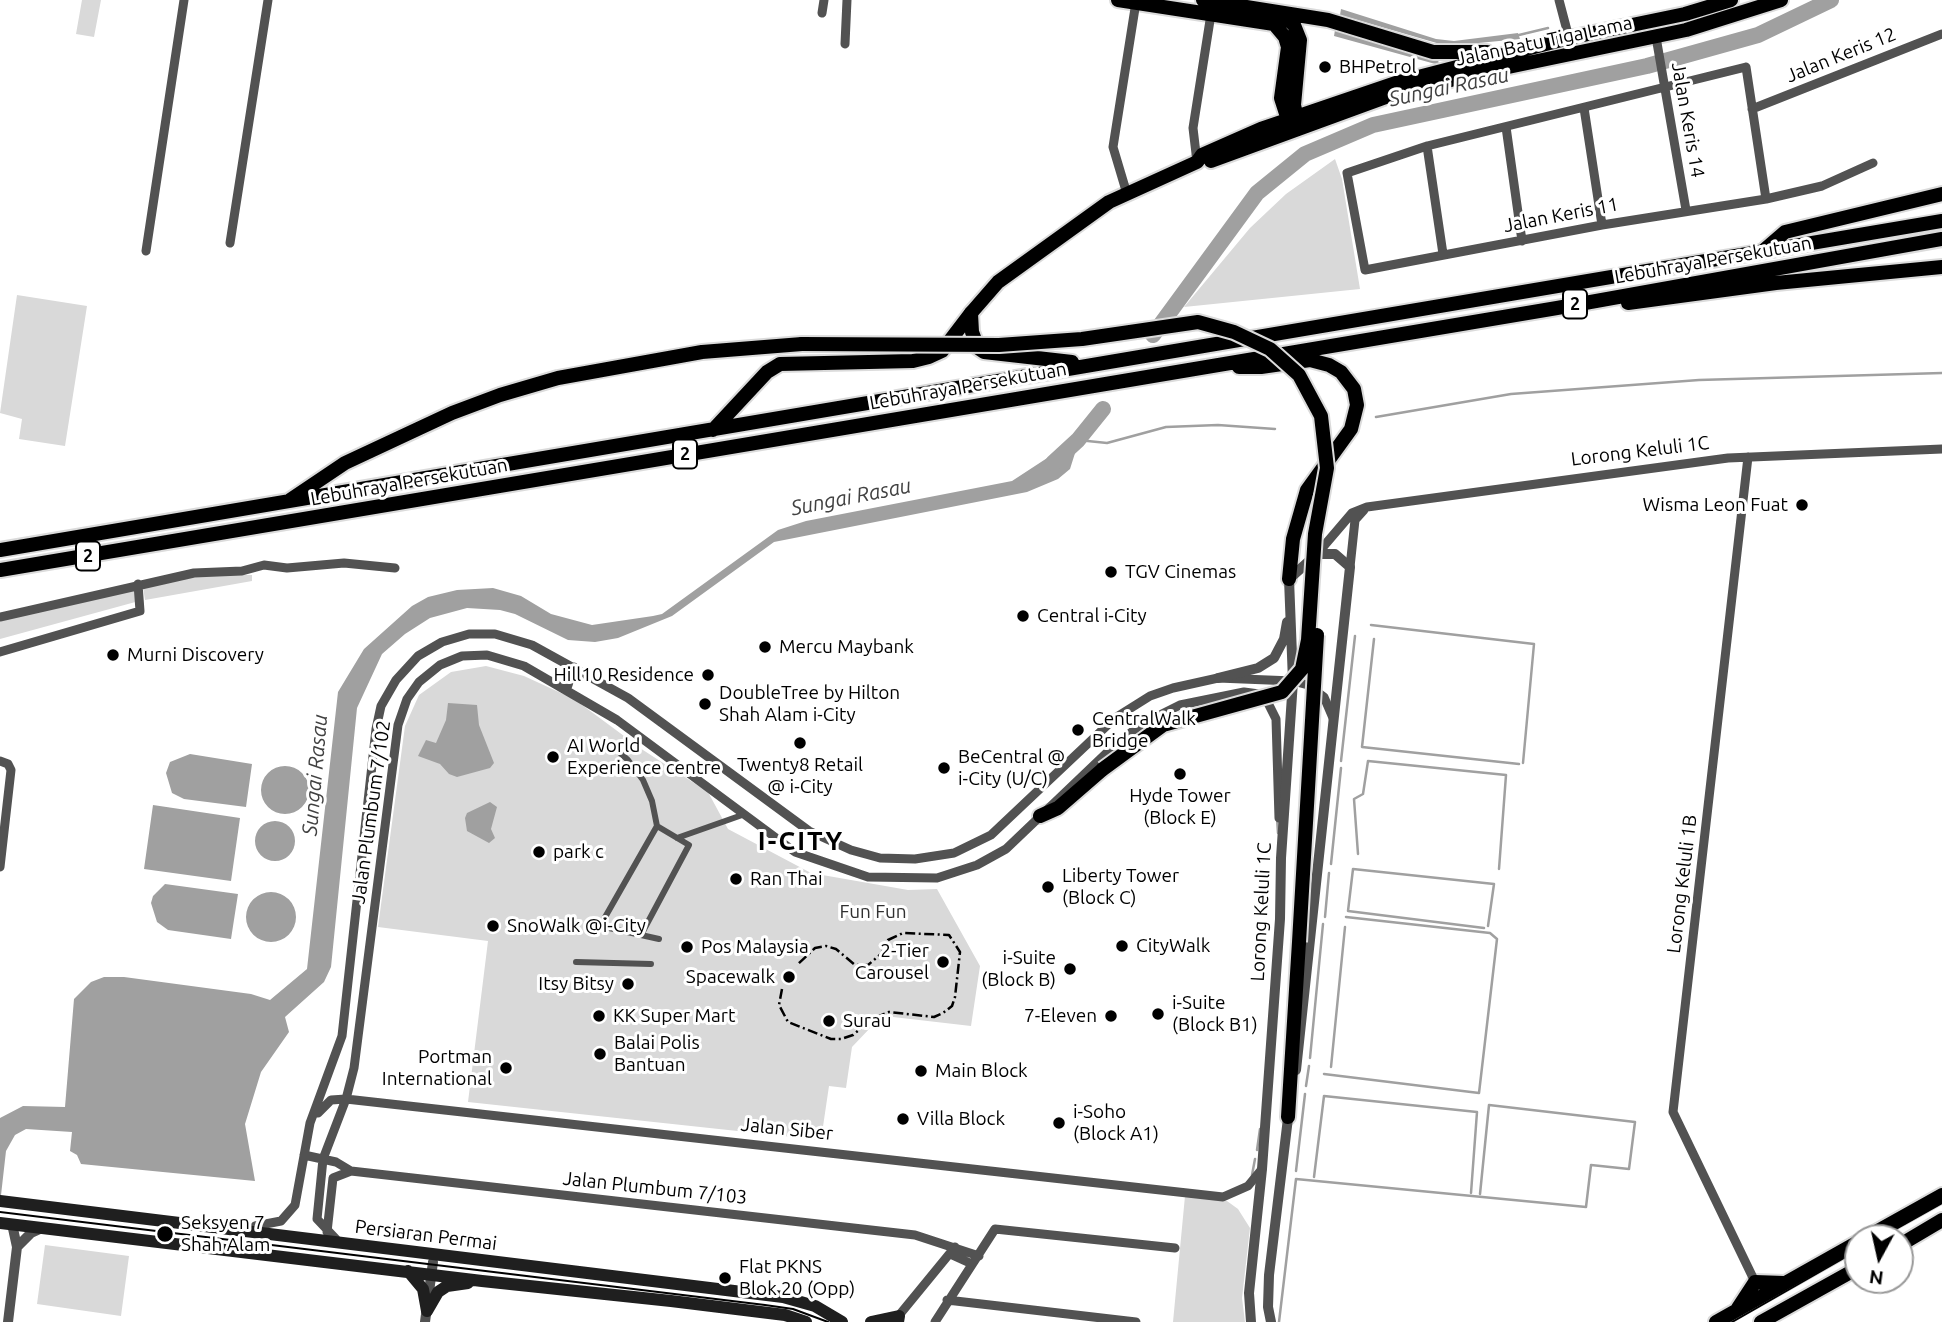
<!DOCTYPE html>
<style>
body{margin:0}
#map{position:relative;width:1942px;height:1322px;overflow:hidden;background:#fff;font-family:Ubuntu,sans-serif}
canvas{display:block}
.north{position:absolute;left:1844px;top:1224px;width:70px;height:70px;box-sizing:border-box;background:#fff;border:2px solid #999;border-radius:50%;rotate:188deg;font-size:19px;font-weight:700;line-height:28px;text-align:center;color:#000}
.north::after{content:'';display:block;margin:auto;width:24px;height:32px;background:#000;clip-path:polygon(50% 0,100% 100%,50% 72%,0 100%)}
</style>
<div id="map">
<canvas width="1942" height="1322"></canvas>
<div class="north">N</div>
</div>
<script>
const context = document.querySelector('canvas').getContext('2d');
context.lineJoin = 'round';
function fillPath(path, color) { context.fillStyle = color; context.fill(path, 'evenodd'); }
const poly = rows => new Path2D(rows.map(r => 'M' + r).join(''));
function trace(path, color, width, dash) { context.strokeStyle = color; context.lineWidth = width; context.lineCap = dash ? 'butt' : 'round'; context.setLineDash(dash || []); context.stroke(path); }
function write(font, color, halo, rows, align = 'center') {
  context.font = font + ' Ubuntu,sans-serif'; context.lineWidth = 6; context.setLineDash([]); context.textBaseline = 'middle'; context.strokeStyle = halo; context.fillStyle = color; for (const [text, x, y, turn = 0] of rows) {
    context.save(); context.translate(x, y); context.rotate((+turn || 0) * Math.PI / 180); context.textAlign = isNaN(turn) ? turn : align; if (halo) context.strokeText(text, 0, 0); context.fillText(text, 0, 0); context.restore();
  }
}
fillPath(poly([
 [82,0,101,0,94,37,76,34],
 [1335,159,1342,179,1360,289,1184,307,1250,228,1286,194],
 [17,295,87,306,65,446,19,439,22,419,0,413],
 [206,575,252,575,252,581,145,600,143,587],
 [136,589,139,601,0,639,0,621],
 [486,666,524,676,574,699,643,750,708,792,728,829,811,873,908,890,937,889,980,966,971,1026,893,1017,872,1026,852,1047,846,1088,829,1086,821,1140,468,1102,488,941,378,927,405,726,419,695,451,672],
 [1185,1196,1227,1201,1238,1209,1250,1228,1242,1298,1245,1322,1173,1322],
 [45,1245,129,1256,121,1316,37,1304]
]), '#d9d9d9');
fillPath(poly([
 [1341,9,1436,39,1454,41,1518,33,1520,39,1447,46,1340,15],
 [1335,30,1438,59,1439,65,1334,36],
 [1064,447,1076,450,1070,469,1058,479,1027,492,774,542,672,616,618,638,595,642,568,640,515,614,500,610,467,608,430,618,405,634,382,654,357,708,331,967,324,982,285,1017,289,1032,261,1072,245,1124,255,1181,81,1164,77,1155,70,1151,72,1132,26,1129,15,1135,6,1151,0,1204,0,1118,23,1106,65,1107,74,999,91,982,104,977,124,977,251,994,270,1000,307,969,338,692,364,649,412,606,428,597,457,590,493,588,521,596,551,614,592,625,653,616,662,614,778,530,806,521,1012,481],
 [448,703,477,705,479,725,494,763,490,768,457,777,449,774,440,764,418,756,426,740,436,743,446,720],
 [190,754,252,764,246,807,184,799,172,793,166,773,170,762],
 '261 790a24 24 0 1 1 48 0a24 24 0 1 1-48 0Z',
 [490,802,497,807,491,829,495,838,489,843,467,831,465,818,467,813],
 [153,805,240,818,231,881,144,869],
 '255 841a20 20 0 1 1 40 0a20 20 0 1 1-40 0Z',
 [165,884,238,894,231,939,168,930,157,922,151,903,153,896],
 '246 917a25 25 0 1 1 50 0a25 25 0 1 1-50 0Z'
]), '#a0a0a0');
trace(poly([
 [1519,35,1548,28],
 [1376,417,1511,394,1699,380,1942,373],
 [1078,440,1107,443,1166,427,1218,425,1275,429],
 [1371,625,1534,644,1523,763],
 [1374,639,1362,747,1519,764],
 [1341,761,1355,636],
 [1277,818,1278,833],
 [1358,854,1354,799,1363,794,1368,761,1506,775,1499,869],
 [1331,864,1341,768],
 [1325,917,1329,873],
 [1484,928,1348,911,1353,869,1494,884,1488,926],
 [1310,1058,1323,924],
 [1331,1067,1345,927],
 [1324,1074,1479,1093,1497,939,1490,933,1346,917],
 [1306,1086,1309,1066],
 [1257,1150,1260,1129],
 [1296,1171,1305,1094],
 [1252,1175,1255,1159],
 [1314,1177,1324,1096,1477,1112,1471,1193],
 [1279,1322,1296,1179,1586,1207,1591,1165,1629,1169,1635,1122,1489,1105,1480,1194]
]), '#a0a0a0', 2.5);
trace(poly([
 [1153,335,1257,193,1305,154,1373,125,1647,66,1758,35,1831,0],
 [1053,463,1078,440,1103,409]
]), '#a0a0a0', 16);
const primary = poly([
 [1118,0,1274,24,1285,37,1288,47,1281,98,1290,126],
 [1203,0,1328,20,1433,52,1487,52],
 [1283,15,1294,25,1300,40,1294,105,1298,123],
 [1211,161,1386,97,1470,75,1686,30,1781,0],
 [971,313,998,282,1109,202,1197,162,1202,155,1261,129,1399,82,1569,38,1685,14,1731,0],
 [1865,1238,1942,1195],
 [1900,1245,1942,1220],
 [1738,1308,1755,1282,1784,1283],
 [1716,1322,1858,1242],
 [1761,1322,1858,1268]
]);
const trunk = poly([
 [1763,251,1785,232,1942,194],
 [1628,303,1776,283,1942,267],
 [971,313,972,332,978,348,984,352,1072,362],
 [1239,367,1261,367,1310,360,1329,365,1341,372,1354,389,1357,405,1351,429,1307,490,1293,539,1289,579],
 [713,430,767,372,780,364,913,361,929,357,942,351,971,313],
 [290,500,345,463,452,413,500,395,558,378,702,352,802,344],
 [0,550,1942,221],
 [0,570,1557,308,1942,239],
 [1040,816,1058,808,1103,769],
 [1288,1117,1299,942]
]);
trace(primary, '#dbdbdb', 18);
trace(trunk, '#dbdbdb', 18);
trace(poly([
 [610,744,628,760,643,780,652,801,657,826,600,926,641,935],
 [657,826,689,845,641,935,659,939],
 [677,838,745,814],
 [576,962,651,964]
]), '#525252', 6);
trace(poly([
 [1559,0,1569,38],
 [822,13,824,0],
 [1656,37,1686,210],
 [845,44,847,0],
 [1584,108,1602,225],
 [1752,109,1942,34],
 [1506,127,1522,241],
 [1427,146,1443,254],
 [1197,162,1193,128,1211,14],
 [1127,194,1113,147,1136,2],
 [1766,199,1746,67,1427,146,1347,173,1365,270,1602,225,1766,199,1822,186,1873,163],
 [230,243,268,0],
 [146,251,184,0],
 [1748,457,1673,1112,1757,1286],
 [1317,554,1352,513,1367,507,1728,458,1942,449],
 [1350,567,1355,520,1364,510],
 [0,617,194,573,242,571,264,565,287,568,344,563,395,568],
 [0,652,140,611,138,584],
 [567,688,574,667],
 [0,761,8,764,11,770,0,867],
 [318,1113,331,1100,346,1099,1223,1197,1248,1186,1262,1169],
 [304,1155,336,1162,351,1171],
 [255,1226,281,1221,295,1205,310,1123,342,1036,376,729,381,706,396,680,418,656,442,642,469,634,495,634,532,645,628,698,809,831,851,850,880,858,915,859,954,853,991,835,1115,718,1150,696,1173,688,1218,678,1293,681,1308,685,1324,697,1333,718],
 [327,1232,333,1178,351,1171,915,1235,979,1256],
 [336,1239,317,1219,323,1159,346,1099,354,1068,398,725,407,699,419,682,440,665,462,656,487,655,524,666,617,720,795,852,868,877,937,878,977,865,1006,849,1116,744,1142,724,1180,705,1244,692,1259,694,1267,701,1276,719,1279,818],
 [950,1254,972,1264],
 [947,1300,1136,1322],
 [896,1319,955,1247],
 [935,1322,995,1229,1175,1248]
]), '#525252', 9);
trace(poly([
 [1218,678,1258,668,1274,658,1284,639,1287,622],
 [17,1247,31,1233,42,1228],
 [8,1322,17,1247,12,1224],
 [425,1322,433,1262],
 [1251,1322,1249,1293,1262,1169,1280,919,1281,858,1293,681,1289,579,1317,554,1335,554,1350,567,1296,1070],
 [1271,1322,1268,1307,1269,1275,1289,1110]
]), '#525252', 10);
trace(poly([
 [0,1201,783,1297,815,1306,842,1322],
 [0,1223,482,1281,671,1301,785,1315,806,1322],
 [408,1271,423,1289,427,1311],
 [427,1311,438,1292,447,1286,468,1283],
 [871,1322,899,1316,898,1322]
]), '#1f1f1f', 12);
trace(primary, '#000', 14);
trace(trunk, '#000', 14);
trace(poly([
 [0,1212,765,1305,793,1309,828,1322],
 [1880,1238,1942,1203],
 [1732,1322,1858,1250]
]), '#000', 2);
trace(poly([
 [782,989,779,1005,788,1022,831,1039,841,1039,853,1035,872,1019,889,1012,934,1017,943,1013,952,1006,955,997,960,952,949,935,903,933,888,940,881,954,868,965,855,965,836,949,826,946,815,948,797,965]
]), '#000', 2.5, [10, 3.5, 2, 3.5]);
const trunkBridge = poly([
 [802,344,999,345,1082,339,1198,322,1234,332,1270,349,1299,375,1321,416,1327,468,1315,534,1308,640,1302,669,1282,692,1163,725,1103,769],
 [1299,942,1317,635]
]);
trace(trunkBridge, '#dbdbdb', 18, []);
trace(trunkBridge, '#000', 14);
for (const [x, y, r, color] of [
 [1325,67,7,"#000"],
 [1802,505,7,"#000"],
 [1111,572,7,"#000"],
 [1023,616,7,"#000"],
 [765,647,7,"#000"],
 [113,655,7,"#000"],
 [708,675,7,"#000"],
 [705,704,7,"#000"],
 [1078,730,7,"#000"],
 [800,743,7,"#000"],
 [553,757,7,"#000"],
 [944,768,7,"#000"],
 [1180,774,7,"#000"],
 [539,852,7,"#000"],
 [736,879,7,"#000"],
 [1048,887,7,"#000"],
 [493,926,7,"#000"],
 [1122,946,7,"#000"],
 [687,947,7,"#000"],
 [943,962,7,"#000"],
 [1070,969,7,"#000"],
 [789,977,7,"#000"],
 [628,984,7,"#000"],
 [1158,1014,7,"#000"],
 [599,1016,7,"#000"],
 [1111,1016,7,"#000"],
 [829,1021,7,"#000"],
 [600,1054,7,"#000"],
 [506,1068,7,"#000"],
 [921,1071,7,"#000"],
 [903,1119,7,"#000"],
 [1059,1123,7,"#000"],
 [165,1234,9,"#000"],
 [725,1278,7,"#000"]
]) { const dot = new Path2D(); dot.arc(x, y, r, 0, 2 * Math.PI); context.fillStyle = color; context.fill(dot); trace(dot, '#fff', 2.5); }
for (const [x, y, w] of [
 [1575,304,24],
 [685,454,24],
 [88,556,24]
]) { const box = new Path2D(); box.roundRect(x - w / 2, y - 14.5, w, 29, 5); context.fillStyle = '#fff'; context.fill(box); trace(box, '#000', 2); }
write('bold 18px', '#000', null, [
 ["2",1575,304],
 ["2",685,454],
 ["2",88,556]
]);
write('19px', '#000', '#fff', [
 ["Jalan Batu Tiga Lama",1544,41,-12],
 ["Jalan Keris 12",1841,55,-22],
 ["Jalan Keris 14",1688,120,80],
 ["Jalan Keris 11",1561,215,-11],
 ["Lebuhraya Persekutuan",1713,260,-10],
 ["Lebuhraya Persekutuan",968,386,-10],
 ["Lorong Keluli 1C",1640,451,-7],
 ["Lebuhraya Persekutuan",409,482,-10],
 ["Jalan Plumbum 7/102",371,812,-82],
 ["Lorong Keluli 1B",1682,884,-83],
 ["Lorong Keluli 1C",1261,912,-87],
 ["Jalan Siber",787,1129,6],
 ["Jalan Plumbum 7/103",655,1188,6],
 ["Persiaran Permai",426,1235,7]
]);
write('19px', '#000', '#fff', [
 ["BHPetrol",1339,67],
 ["Wisma Leon Fuat",1788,505,"right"],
 ["TGV Cinemas",1125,572],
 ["Central i-City",1037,616],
 ["Mercu Maybank",779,647],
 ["Murni Discovery",127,655],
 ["Hill10 Residence",694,675,"right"],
 ["DoubleTree by Hilton",719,693],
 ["Shah Alam i-City",719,715],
 ["CentralWalk",1092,719],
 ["Bridge",1092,741],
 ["AI World",567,746],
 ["Experience centre",567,768],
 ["BeCentral @",958,757],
 ["i-City (U/C)",958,779],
 ["Twenty8 Retail",800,765,"center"],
 ["@ i-City",800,787,"center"],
 ["Hyde Tower",1180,796,"center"],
 ["(Block E)",1180,818,"center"],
 ["park c",553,852],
 ["Liberty Tower",1062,876],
 ["(Block C)",1062,898],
 ["Ran Thai",750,879],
 ["SnoWalk @i-City",507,926],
 ["CityWalk",1136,946],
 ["Pos Malaysia",701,947],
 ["2-Tier",929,951,"right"],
 ["Carousel",929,973,"right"],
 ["i-Suite",1056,958,"right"],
 ["(Block B)",1056,980,"right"],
 ["Spacewalk",775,977,"right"],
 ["Itsy Bitsy",614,984,"right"],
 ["i-Suite",1172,1003],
 ["(Block B1)",1172,1025],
 ["KK Super Mart",613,1016],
 ["7-Eleven",1097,1016,"right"],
 ["Surau",843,1021],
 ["Balai Polis",614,1043],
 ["Bantuan",614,1065],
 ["Portman",492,1057,"right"],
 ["International",492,1079,"right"],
 ["Main Block",935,1071],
 ["i-Soho",1073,1112],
 ["(Block A1)",1073,1134],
 ["Villa Block",917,1119],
 ["Seksyen 7",181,1223],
 ["Shah Alam",181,1245],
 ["Flat PKNS",739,1267],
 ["Blok 20 (Opp)",739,1289]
], 'left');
write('19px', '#303030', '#fff', [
 ["Fun Fun",873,912]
]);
write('italic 21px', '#414141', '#fff', [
 ["Sungai Rasau",1449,87,-12],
 ["Sungai Rasau",851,497,-11],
 ["Sungai Rasau",315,775,-85]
]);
context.letterSpacing = '2px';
write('bold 26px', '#000', '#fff', [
 ["I-CITY",801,841]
]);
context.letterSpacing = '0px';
</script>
